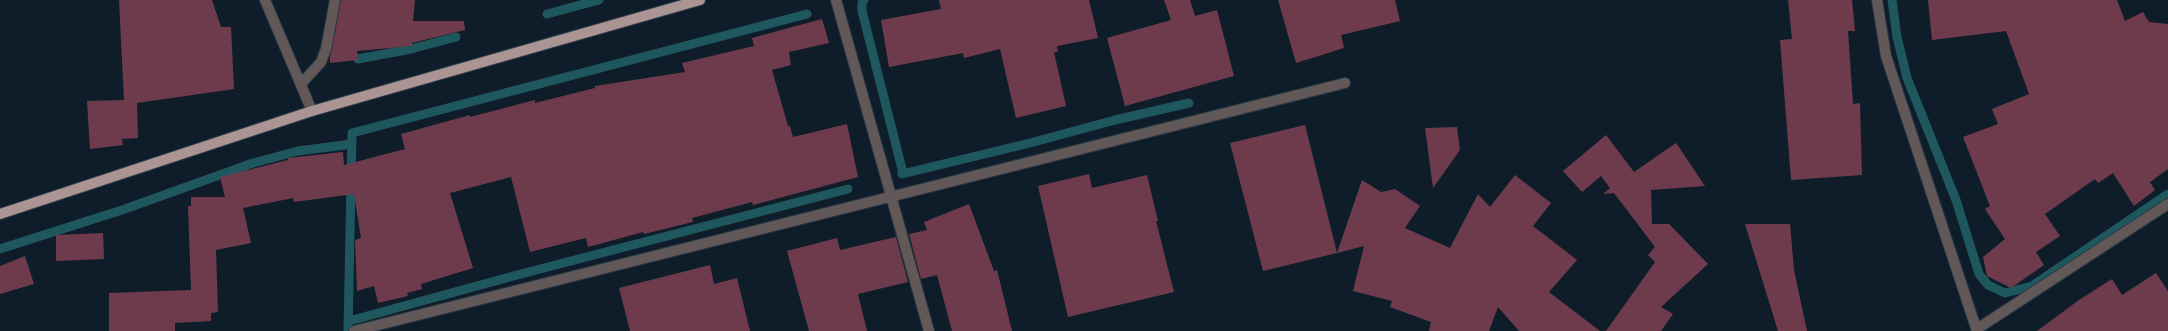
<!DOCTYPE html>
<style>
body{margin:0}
canvas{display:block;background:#0f1d2a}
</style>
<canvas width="2168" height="331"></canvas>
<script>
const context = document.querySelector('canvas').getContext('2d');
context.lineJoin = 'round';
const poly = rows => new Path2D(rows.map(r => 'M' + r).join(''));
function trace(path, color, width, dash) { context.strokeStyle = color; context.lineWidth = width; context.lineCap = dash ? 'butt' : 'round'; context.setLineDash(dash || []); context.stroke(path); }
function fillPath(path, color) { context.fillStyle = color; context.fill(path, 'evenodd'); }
trace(poly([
 [864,0,862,3,862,11,903,173],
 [1892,0,1897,37,1907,78,1956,200,1979,274,1988,285,2005,293,2032,286,2168,194],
 [547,14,599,0],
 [358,59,411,49,456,37],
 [902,174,1030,143,1115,120,1189,103],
 [0,249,125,209,253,163,298,151,352,144],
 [349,321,517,275,848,189],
 [348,331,352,133,807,14]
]), '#1e585e', 9);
fillPath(poly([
 [119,0,212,0,221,27,231,27,234,89,137,103,138,138,122,139,123,145,90,149,87,101,124,100],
 [341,0,415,0,413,21,464,21,465,30,412,43,412,46,357,51,358,60,330,63,330,57],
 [939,0,1089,0,1098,38,1057,46,1058,52,1054,52,1066,106,1016,118,1000,49,964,58,963,53,889,67,881,20,941,9],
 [1164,0,1190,0,1195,16,1217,10,1234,76,1125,106,1107,38,1171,20],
 [1278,0,1395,0,1400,21,1341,35,1344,48,1296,63],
 [1788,0,1852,0,1855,31,1848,31,1853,104,1860,103,1862,175,1791,180,1780,40,1792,39],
 [1928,0,2117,0,2125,21,2143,12,2149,22,2168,24,2168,169,2150,182,2155,190,2134,206,2113,173,2098,183,2095,179,2045,214,2060,236,2036,252,2044,265,2011,288,1987,276,1983,257,2005,239,1985,209,1990,206,1963,137,1998,124,1992,109,2029,94,2006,31,1932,40],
 [822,19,829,43,789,52,791,65,772,70,788,126,790,126,793,137,847,124,858,177,753,205,752,202,692,218,693,222,644,234,643,232,588,247,586,238,530,252,511,177,450,193,473,268,421,284,422,289,407,293,408,296,378,303,374,286,357,291,355,240,361,238,354,194,294,202,293,198,243,208,251,243,216,250,218,312,211,313,211,321,175,323,175,331,109,331,109,293,191,290,188,206,191,206,191,197,225,197,220,177,288,160,288,158,343,152,344,165,405,149,401,134,470,115,470,117,535,100,535,103,595,88,595,86,685,72,682,63,754,46,752,38],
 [1305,125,1337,253,1263,271,1230,143],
 [1457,127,1460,150,1433,188,1425,128],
 [1606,135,1634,172,1676,143,1705,186,1651,190,1652,224,1669,224,1708,264,1661,307,1673,314,1661,331,1606,331,1655,262,1648,255,1655,247,1614,193,1603,194,1610,188,1601,176,1582,192,1563,171],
 [1089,174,1092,188,1147,175,1158,221,1156,221,1174,292,1068,317,1038,186],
 [1515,175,1551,203,1533,226,1577,260,1549,292,1600,331,1519,331,1498,307,1489,331,1429,331,1431,322,1390,307,1392,301,1353,291,1364,246,1337,253,1362,180,1381,192,1395,189,1420,206,1405,228,1450,248,1478,194,1490,207],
 [969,204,994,271,997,270,1012,331,952,331,937,275,921,279,909,234,927,230,924,222],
 [1745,224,1790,224,1794,270,1807,331,1778,331],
 [103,233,104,259,56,261,56,235],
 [896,237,908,282,858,294,867,331,809,331,787,251,837,238,840,250],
 [25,256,34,284,0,294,0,266],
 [710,265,714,284,737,278,750,331,630,331,619,288],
 [2156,273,2168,291,2168,331,2037,331,2079,300,2112,279,2122,295]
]), '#6e3b4d');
const minor = poly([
 [265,0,312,111],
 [836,0,929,331],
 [1877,0,1886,56,1977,331],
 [301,84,321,62,326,49,335,0],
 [1977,329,2168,204],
 [354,331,1345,83]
]);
const major = poly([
 [0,214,312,111,700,0]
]);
trace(minor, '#2a3844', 12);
trace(major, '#2a3844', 12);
trace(minor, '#635858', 10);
trace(major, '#ab9594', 10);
</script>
